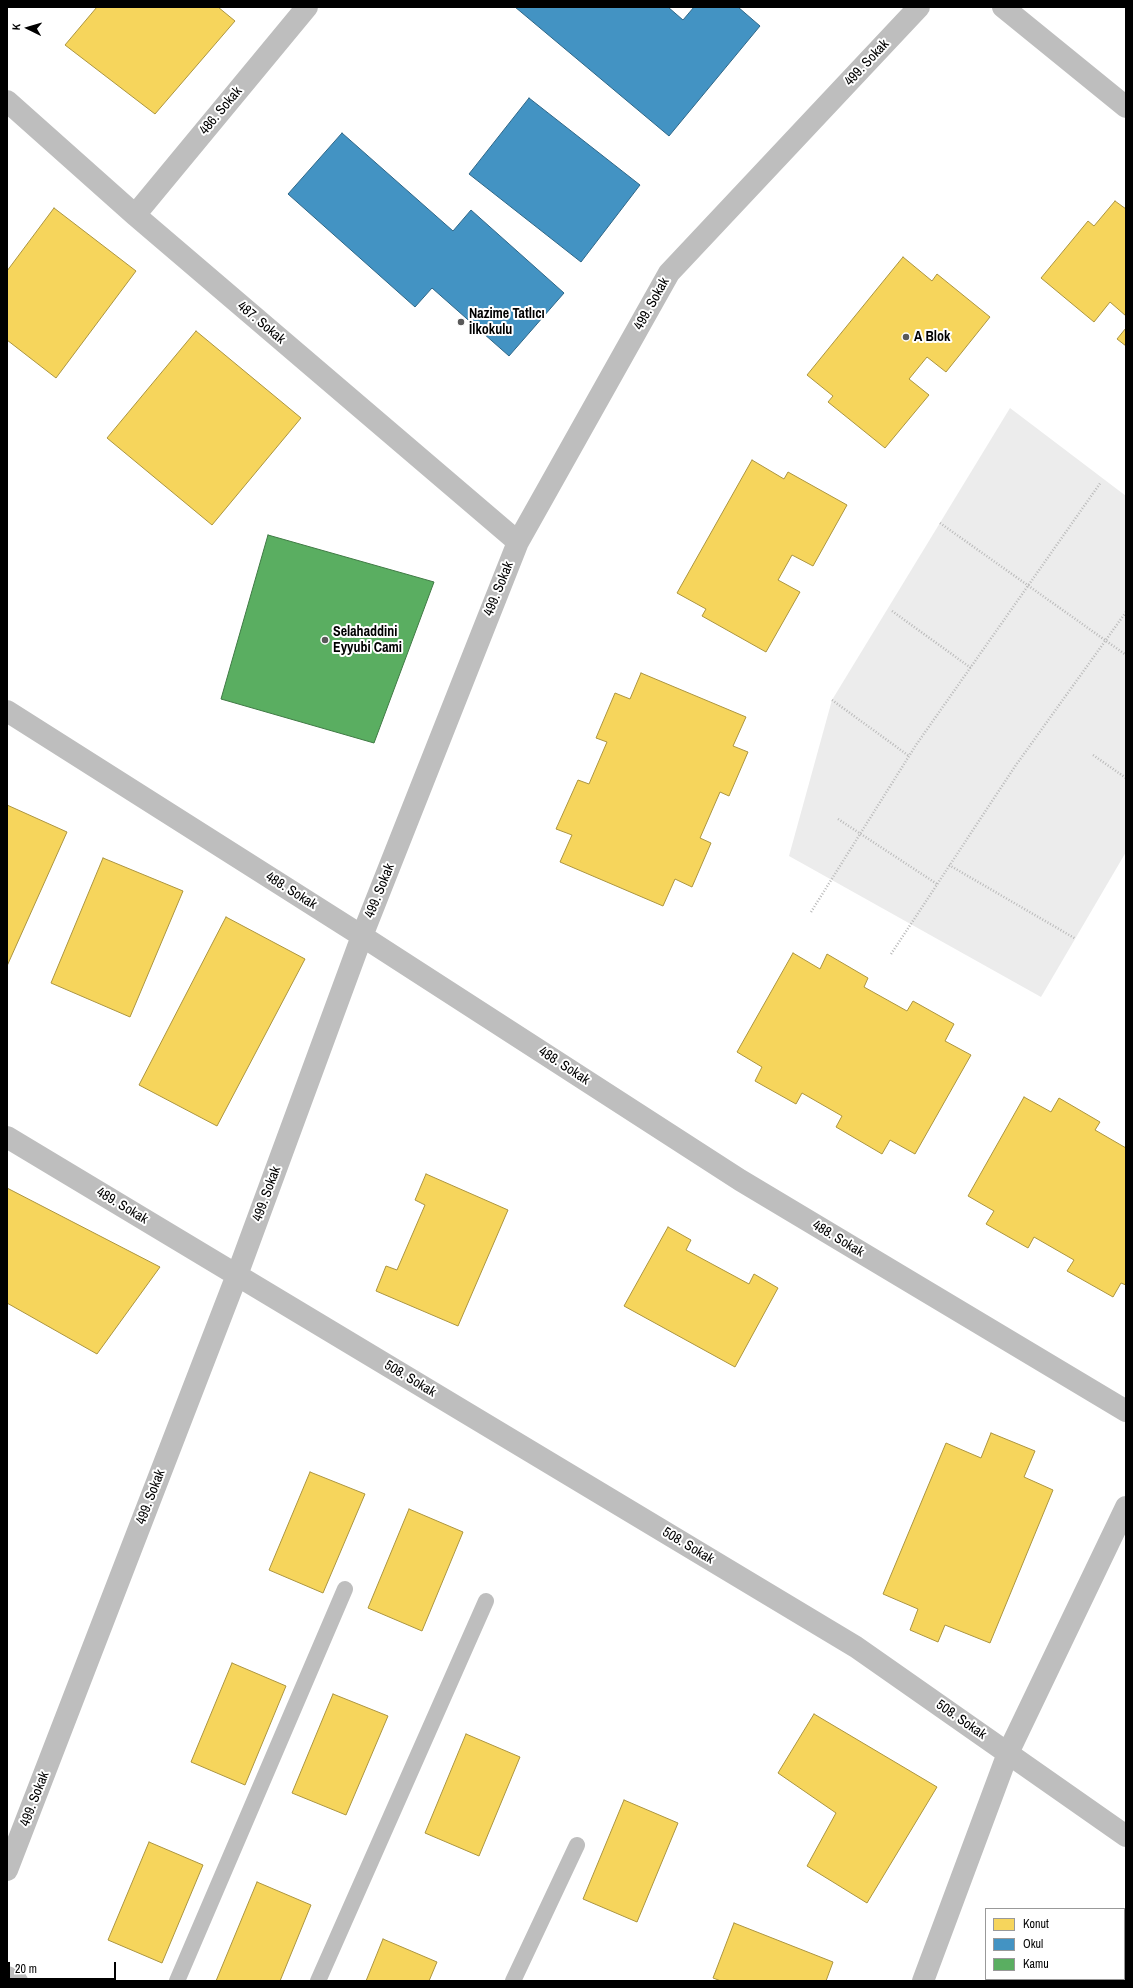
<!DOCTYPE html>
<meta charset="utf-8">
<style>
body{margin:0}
#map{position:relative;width:1133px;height:1988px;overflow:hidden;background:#fff;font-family:"Archivo Narrow",sans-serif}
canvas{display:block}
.frame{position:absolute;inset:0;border:8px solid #000;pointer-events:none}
.legend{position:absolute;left:985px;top:1908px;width:140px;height:72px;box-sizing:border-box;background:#fff;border:1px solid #999;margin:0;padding:5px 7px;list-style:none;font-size:12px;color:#000}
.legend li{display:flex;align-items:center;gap:8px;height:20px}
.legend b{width:20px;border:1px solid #999}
.north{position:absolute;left:8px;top:8px;width:40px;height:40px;-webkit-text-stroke:3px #fff;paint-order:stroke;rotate:275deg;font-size:11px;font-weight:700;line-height:16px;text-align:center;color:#000}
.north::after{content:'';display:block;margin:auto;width:14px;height:18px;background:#000;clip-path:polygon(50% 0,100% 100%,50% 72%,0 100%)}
.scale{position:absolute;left:8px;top:1962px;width:108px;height:18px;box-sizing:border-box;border:2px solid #000;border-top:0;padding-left:5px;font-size:12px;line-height:14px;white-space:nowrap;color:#000;-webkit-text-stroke:3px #fff;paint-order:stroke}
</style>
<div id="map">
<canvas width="1133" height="1988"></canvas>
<div class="frame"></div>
<ul class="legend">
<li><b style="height:11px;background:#f6d55c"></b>Konut</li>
<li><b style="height:11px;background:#4393c3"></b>Okul</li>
<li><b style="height:11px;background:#5aae61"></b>Kamu</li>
</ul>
<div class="north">K</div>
<div class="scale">20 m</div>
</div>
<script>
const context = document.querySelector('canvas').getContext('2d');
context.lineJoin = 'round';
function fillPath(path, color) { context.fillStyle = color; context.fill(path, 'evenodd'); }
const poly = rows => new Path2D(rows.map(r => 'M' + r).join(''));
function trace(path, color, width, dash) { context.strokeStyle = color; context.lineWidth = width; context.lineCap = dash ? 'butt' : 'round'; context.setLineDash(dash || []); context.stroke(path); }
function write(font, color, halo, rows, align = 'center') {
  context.font = font + ' "Archivo Narrow",sans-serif'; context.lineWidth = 4; context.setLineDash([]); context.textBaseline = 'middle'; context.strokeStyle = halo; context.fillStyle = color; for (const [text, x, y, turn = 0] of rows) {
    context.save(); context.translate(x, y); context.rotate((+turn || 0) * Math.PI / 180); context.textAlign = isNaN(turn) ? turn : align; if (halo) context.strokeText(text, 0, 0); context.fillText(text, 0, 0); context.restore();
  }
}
fillPath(poly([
 [1010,408,1126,496,1126,852,1041,997,789,856,832,700]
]), '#ececec');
const homes = poly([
 [97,7,218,7,235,21,155,114,65,45,97,7],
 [1115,201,1126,209,1126,316,1110,302,1094,322,1041,278,1088,221,1094,226,1115,201],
 [54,208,136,271,56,378,7,340,7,271,54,208],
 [903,257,932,281,937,274,990,317,946,372,927,357,909,379,929,395,885,448,828,402,833,396,807,375,903,257],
 [1126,328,1126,346,1117,339,1126,328],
 [196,331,301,418,212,525,107,438,196,331],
 [752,460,784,479,788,472,847,505,813,566,792,555,778,580,800,592,766,652,702,616,706,609,677,593,752,460],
 [641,673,746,717,733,746,748,752,729,796,720,792,700,838,711,843,692,887,675,879,663,906,560,862,572,835,556,829,578,780,589,784,607,742,596,738,615,693,630,699,641,673],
 [7,805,67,832,7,966,7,805],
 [103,858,183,891,130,1017,51,983,103,858],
 [226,917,305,959,217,1126,139,1085,226,917],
 [793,953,820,969,827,954,868,978,864,987,907,1011,913,1001,954,1024,945,1041,971,1055,915,1154,890,1140,882,1154,836,1127,842,1116,802,1093,796,1104,755,1081,762,1067,737,1052,793,953],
 [1024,1097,1051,1112,1059,1098,1100,1122,1095,1130,1126,1148,1126,1285,1121,1283,1113,1297,1067,1271,1074,1260,1034,1237,1028,1248,986,1224,994,1211,968,1196,1024,1097],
 [426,1174,508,1210,458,1326,376,1291,386,1266,397,1270,425,1205,415,1200,426,1174],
 [7,1188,160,1267,97,1354,7,1303,7,1188],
 [668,1227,691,1240,686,1250,749,1284,754,1274,778,1288,735,1367,624,1306,668,1227],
 [991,1433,1035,1451,1024,1477,1053,1490,990,1643,945,1625,938,1642,910,1630,918,1609,883,1594,946,1443,981,1458,991,1433],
 [310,1472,365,1494,323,1593,269,1570,310,1472],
 [409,1509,463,1532,422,1631,368,1608,409,1509],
 [232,1663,286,1686,245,1785,191,1762,232,1663],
 [333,1694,388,1716,346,1815,292,1793,333,1694],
 [814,1714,937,1787,867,1903,807,1866,836,1813,778,1773,814,1714],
 [466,1734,520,1757,479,1856,425,1833,466,1734],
 [624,1800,678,1823,637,1922,583,1899,624,1800],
 [149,1842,203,1865,162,1963,108,1940,149,1842],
 [257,1882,311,1905,280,1981,216,1981,257,1882],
 [734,1923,833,1962,826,1981,721,1981,713,1978,734,1923],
 [383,1939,437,1962,429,1981,366,1981,383,1939]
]);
fillPath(homes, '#f6d55c');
trace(homes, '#ac9540', 1);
const schools = poly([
 [515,7,668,7,683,20,694,7,738,7,760,26,669,136,515,7],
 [529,98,640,185,581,262,469,174,529,98],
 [342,133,453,231,471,210,564,293,509,356,432,288,415,307,288,194,342,133]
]);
fillPath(schools, '#4393c3');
trace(schools, '#2f6788', 1);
const public = poly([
 [268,535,434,582,374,743,221,699,268,535]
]);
fillPath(public, '#5aae61');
trace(public, '#3f7a44', 1);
trace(poly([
 [940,523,1126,655],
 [892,611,971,668],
 [832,700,909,756],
 [1093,755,1126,778],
 [838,819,937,884],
 [949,865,1076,939],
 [811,912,916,745,1101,482],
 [891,954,1016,765,1126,612]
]), '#b9b9b9', 2.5, [1, 2]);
trace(poly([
 [177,1981,345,1589],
 [318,1981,486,1601],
 [513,1981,577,1845]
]), '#bebebe', 16);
trace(poly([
 [7,101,135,215,518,542],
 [135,215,307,7],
 [7,711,362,936,740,1180,1126,1411],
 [7,1137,856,1647,1126,1836],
 [7,1870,237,1275,362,936,518,542,669,273,919,7],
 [7,1977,17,1981],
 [923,1981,1008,1753,1126,1507]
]), '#bebebe', 22);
trace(poly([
 [1003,7,1126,107]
]), '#bebebe', 22);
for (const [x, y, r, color] of [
 [461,322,4,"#595959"],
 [906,337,4,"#595959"],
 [325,640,4,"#595959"]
]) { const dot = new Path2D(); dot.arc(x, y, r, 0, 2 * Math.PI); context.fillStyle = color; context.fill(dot); trace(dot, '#fff', 1.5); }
write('14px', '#000', '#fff', [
 ["499. Sokak",867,63,-47],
 ["486. Sokak",221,111,-50],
 ["499. Sokak",652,304,-61],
 ["487. Sokak",261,323,40],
 ["499. Sokak",499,589,-68],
 ["488. Sokak",291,891,32],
 ["499. Sokak",380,891,-68],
 ["488. Sokak",564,1066,33],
 ["499. Sokak",267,1194,-70],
 ["489. Sokak",122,1206,31],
 ["488. Sokak",838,1239,31],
 ["508. Sokak",410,1379,31],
 ["499. Sokak",151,1497,-69],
 ["508. Sokak",688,1546,31],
 ["508. Sokak",961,1720,35],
 ["499. Sokak",35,1799,-69]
]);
write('bold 14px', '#000', '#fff', [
 ["Nazime Tatlıcı",469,314],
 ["İlkokulu",469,330],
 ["A Blok",914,337],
 ["Selahaddini",333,632],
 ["Eyyubi Cami",333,648]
], 'left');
</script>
